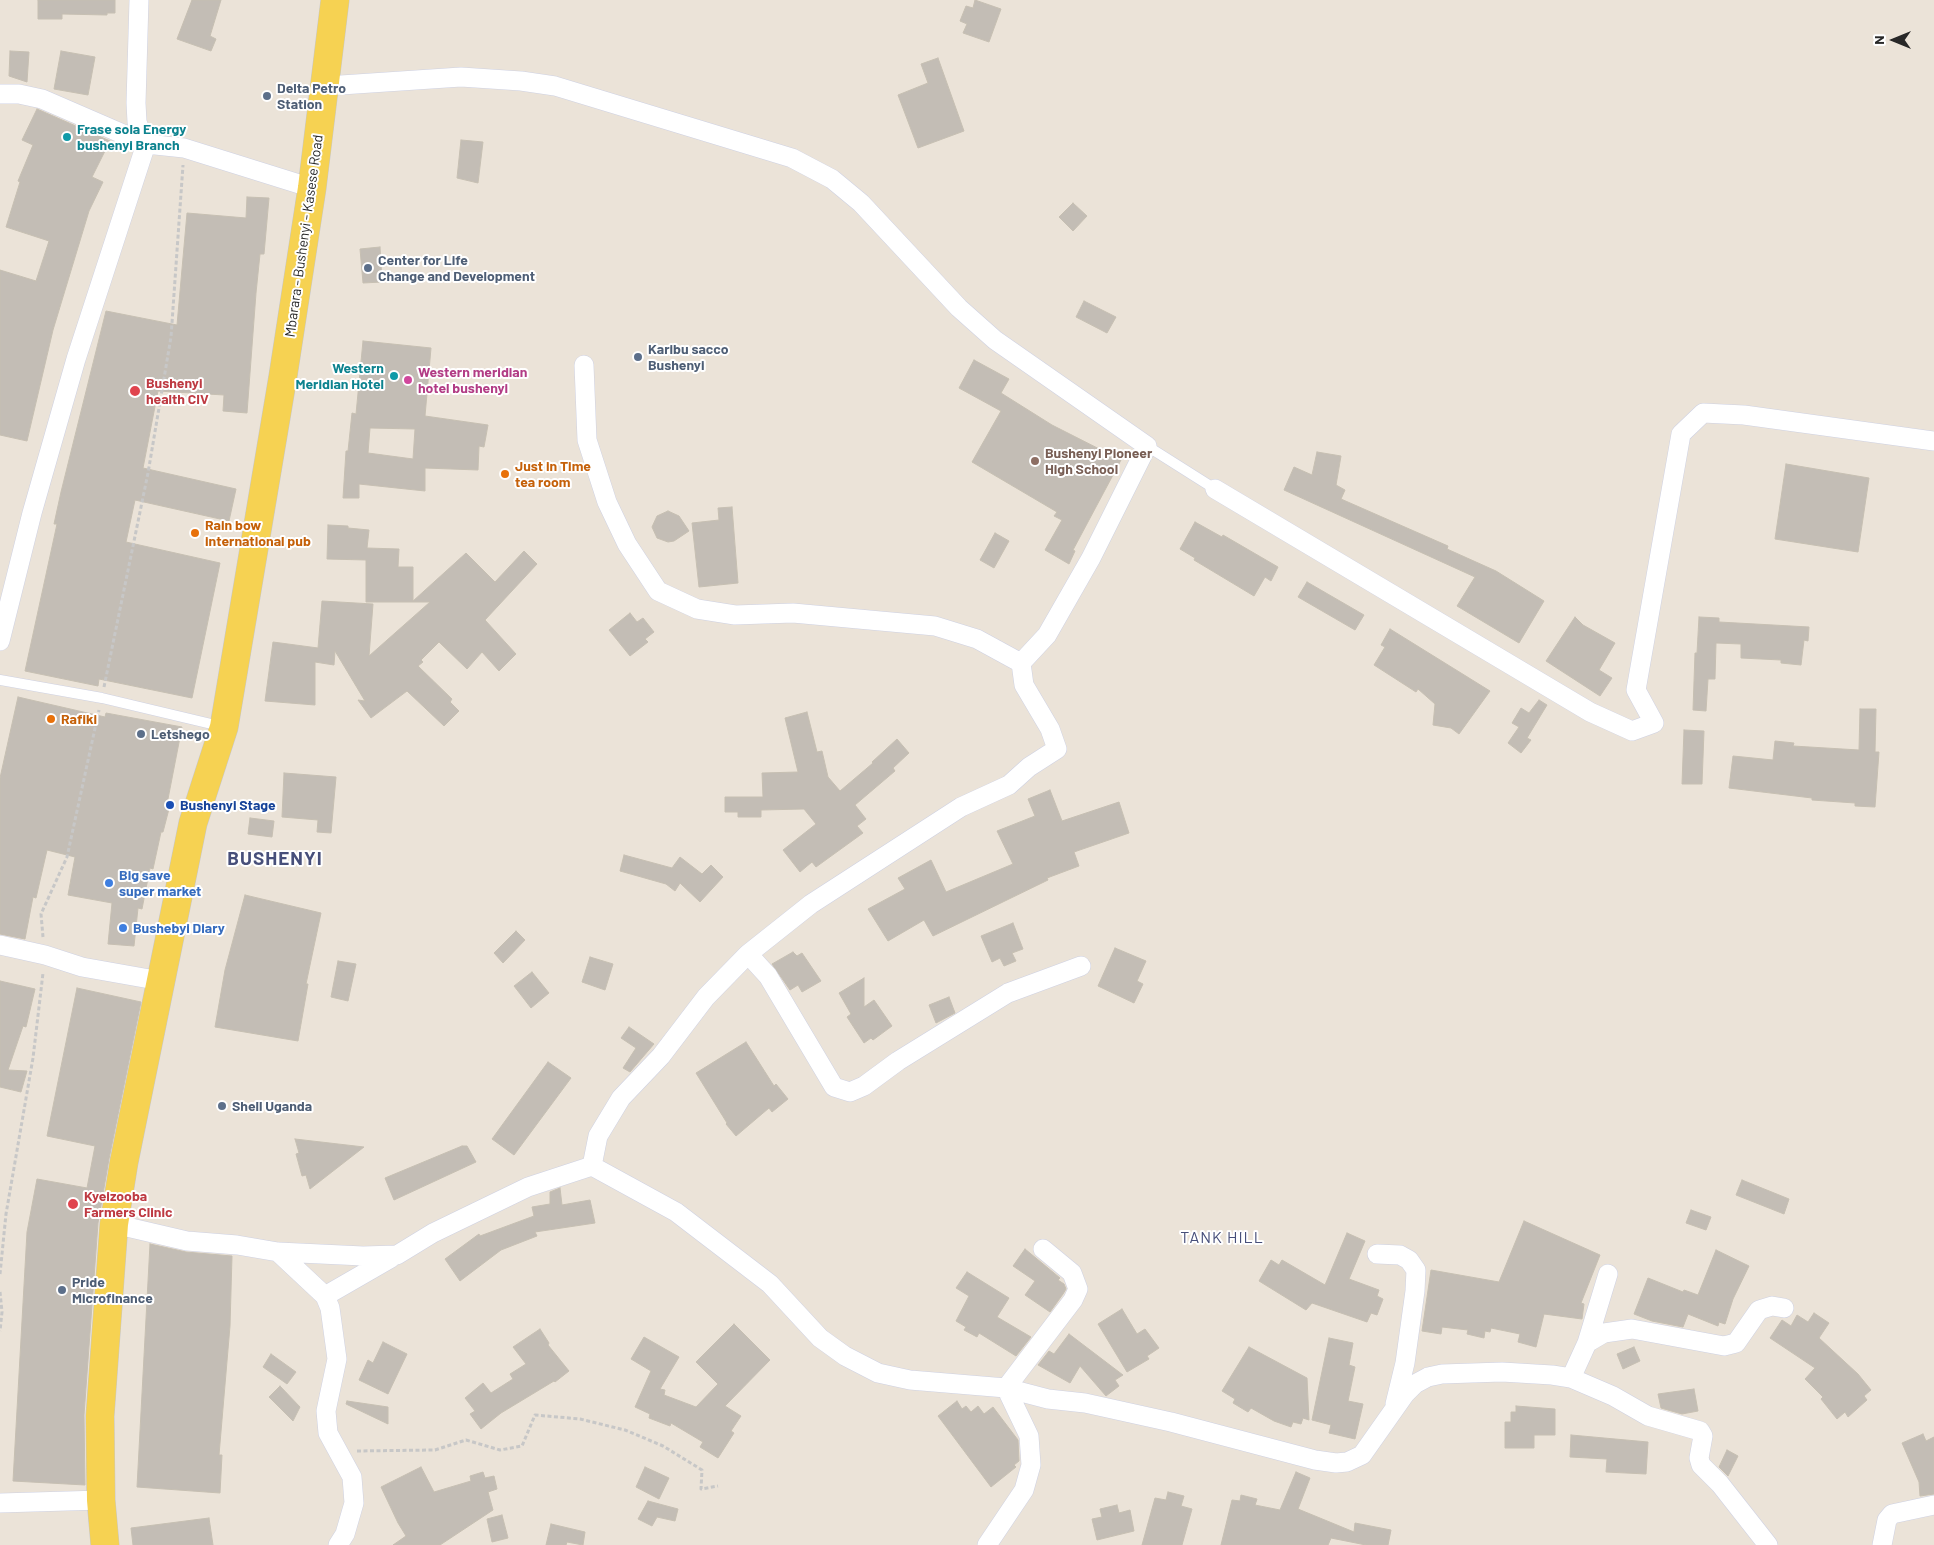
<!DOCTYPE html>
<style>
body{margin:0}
#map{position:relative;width:1934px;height:1545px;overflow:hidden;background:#ebe3d8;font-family:Barlow,sans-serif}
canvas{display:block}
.north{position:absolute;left:1869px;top:15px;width:50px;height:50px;-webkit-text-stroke:4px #fff;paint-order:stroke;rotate:270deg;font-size:14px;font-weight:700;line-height:20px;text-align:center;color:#282828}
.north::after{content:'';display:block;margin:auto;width:18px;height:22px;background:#282828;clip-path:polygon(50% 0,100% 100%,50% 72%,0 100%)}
</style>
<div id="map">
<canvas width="1934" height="1545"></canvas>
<div class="north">N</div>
</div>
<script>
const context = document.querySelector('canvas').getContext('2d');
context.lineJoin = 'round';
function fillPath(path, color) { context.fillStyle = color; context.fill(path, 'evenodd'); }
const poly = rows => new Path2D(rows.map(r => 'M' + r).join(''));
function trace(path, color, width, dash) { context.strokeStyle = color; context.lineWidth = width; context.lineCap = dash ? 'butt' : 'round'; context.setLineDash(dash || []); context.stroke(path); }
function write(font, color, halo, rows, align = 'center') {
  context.font = font + ' Barlow,sans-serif'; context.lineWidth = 4; context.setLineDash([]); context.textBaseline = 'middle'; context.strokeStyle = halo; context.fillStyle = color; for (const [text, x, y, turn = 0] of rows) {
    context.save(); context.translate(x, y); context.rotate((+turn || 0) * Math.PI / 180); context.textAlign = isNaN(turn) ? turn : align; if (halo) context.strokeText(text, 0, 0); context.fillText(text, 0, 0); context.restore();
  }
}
const building = poly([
 [38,0,115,0,115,13,107,13,107,15,62,14,62,19,38,19,38,0],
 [192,0,221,0,210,36,216,39,211,51,177,39,192,0],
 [975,0,1001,9,989,42,963,33,967,24,960,21,966,6,973,8,975,0],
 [10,51,29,52,27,82,9,76,10,51],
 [61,51,95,57,88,95,54,89,61,51],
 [938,58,964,131,918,148,898,95,928,83,921,64,938,58],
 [37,109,110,141,92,177,103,182,89,211,53,330,27,441,0,435,0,270,36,281,49,241,6,227,20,182,18,181,33,145,22,140,37,109],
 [461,140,483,142,478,183,457,178,461,140],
 [247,197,269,198,264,254,260,254,256,293,247,413,223,411,224,395,158,391,143,468,236,489,229,521,135,500,126,542,220,563,192,698,99,679,98,686,25,671,57,524,54,524,61,492,106,311,177,325,187,213,246,218,247,197],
 [1073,203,1087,216,1073,231,1059,217,1073,203],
 [380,247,382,282,363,283,360,249,380,247],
 [1084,301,1116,317,1107,333,1076,317,1084,301],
 [363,341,431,348,425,416,488,425,484,447,479,446,478,470,425,468,425,491,359,484,359,498,343,498,346,451,348,451,352,413,356,414,363,341],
 [370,428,415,429,413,459,368,453,370,428],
 [974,360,1009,379,1001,393,1052,425,1121,460,1073,550,1075,551,1069,564,1045,550,1062,520,1054,516,1057,512,972,462,1001,411,959,388,974,360],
 [1317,452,1341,456,1336,485,1345,490,1341,499,1448,546,1447,549,1496,571,1544,601,1519,643,1457,606,1475,577,1284,490,1294,467,1312,475,1317,452],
 [1786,464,1869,478,1858,552,1775,539,1786,464],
 [732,507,738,583,699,587,692,523,719,520,718,508,732,507],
 [668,511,679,516,689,531,674,541,668,542,657,538,652,527,657,516,668,511],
 [1195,522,1222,537,1223,535,1278,567,1271,581,1265,577,1254,596,1194,560,1195,558,1180,549,1195,522],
 [328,525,348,526,348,528,369,530,367,548,399,549,398,567,413,567,413,601,466,553,495,582,524,551,537,564,485,620,516,654,499,671,482,652,467,669,439,642,421,660,423,662,418,666,452,699,450,702,459,711,444,726,407,691,371,718,358,700,365,701,335,651,334,665,315,662,315,705,265,701,273,642,318,648,322,601,373,604,369,656,430,602,366,602,366,560,327,559,328,525],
 [995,533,1009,541,994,568,980,560,995,533],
 [1307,582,1364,615,1355,630,1298,597,1307,582],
 [630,613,637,622,643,618,654,632,645,639,648,642,630,656,609,630,630,613],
 [1575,617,1583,625,1615,643,1599,670,1612,678,1600,696,1546,661,1575,617],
 [1699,617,1719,618,1719,622,1809,627,1808,641,1804,640,1801,665,1781,663,1781,660,1741,658,1741,644,1716,643,1715,679,1708,679,1706,711,1693,710,1695,653,1697,653,1699,617],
 [1390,629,1490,691,1459,734,1451,728,1433,725,1435,704,1418,689,1416,692,1374,665,1385,647,1381,645,1390,629],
 [18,697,105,717,106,713,182,727,167,804,170,805,163,832,161,832,153,869,150,868,142,909,138,908,134,946,108,944,112,903,68,895,75,857,47,850,36,898,33,897,25,939,0,934,0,778,18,697],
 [1539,700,1547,705,1527,738,1531,740,1521,753,1508,743,1519,727,1512,723,1521,708,1529,713,1539,700],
 [1860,709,1876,709,1875,752,1879,752,1875,807,1855,806,1855,803,1812,800,1812,798,1729,788,1733,756,1773,760,1775,741,1794,743,1793,746,1859,750,1860,709],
 [807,712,817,752,822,751,828,777,840,791,873,763,872,762,897,739,909,753,893,768,895,771,855,805,866,819,857,826,863,833,816,867,812,862,800,872,783,850,816,824,804,809,761,810,761,817,738,817,738,812,725,812,725,797,763,797,762,773,798,772,785,718,807,712],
 [1684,730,1704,731,1702,784,1682,784,1684,730],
 [284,773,336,777,331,833,317,832,318,820,282,817,284,773],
 [1050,790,1062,821,1119,802,1129,833,1074,852,1079,866,1047,878,1048,880,933,936,924,920,888,941,868,909,905,889,898,878,931,860,946,892,1013,864,997,831,1035,816,1028,799,1050,790],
 [250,818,274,821,272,837,248,834,250,818],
 [624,855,672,868,680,857,702,874,711,865,723,877,700,902,680,883,675,891,666,884,620,871,624,855],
 [245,895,321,913,306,984,308,984,298,1041,215,1027,225,970,245,895],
 [1013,923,1023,949,1012,953,1016,961,1004,966,1000,958,992,962,981,936,1013,923],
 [516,931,525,940,503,963,494,953,516,931],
 [1115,948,1146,961,1137,981,1143,984,1134,1003,1098,986,1115,948],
 [793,952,797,956,802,953,821,981,802,992,798,985,790,990,772,964,793,952],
 [590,957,613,964,605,990,582,982,590,957],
 [338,961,356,964,348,1001,331,997,338,961],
 [532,972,549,993,531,1008,514,986,532,972],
 [864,978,864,1007,874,1000,892,1026,873,1040,871,1038,864,1043,847,1017,851,1014,839,993,864,978],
 [0,981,35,989,26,1027,23,1026,8,1070,27,1071,21,1092,0,1087,0,981],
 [77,988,141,1002,109,1159,98,1223,84,1415,85,1485,13,1481,27,1232,37,1179,87,1188,95,1146,47,1136,77,988],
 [949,997,955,1013,936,1023,929,1005,949,997],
 [629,1027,654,1044,630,1072,623,1068,636,1048,621,1038,629,1027],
 [746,1042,774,1086,776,1084,788,1099,772,1112,769,1108,736,1136,726,1124,727,1123,696,1073,746,1042],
 [548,1062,571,1078,514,1155,492,1139,548,1062],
 [295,1139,364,1147,310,1189,306,1175,302,1176,296,1154,299,1153,295,1139],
 [462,1146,467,1146,476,1162,394,1200,385,1178,462,1146],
 [1742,1180,1789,1199,1784,1214,1736,1195,1742,1180],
 [560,1188,562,1205,590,1200,595,1223,535,1232,537,1236,501,1250,460,1281,445,1259,479,1234,480,1236,534,1216,532,1207,550,1204,550,1192,560,1188],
 [1691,1210,1711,1217,1706,1230,1686,1223,1691,1210],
 [1524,1221,1600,1255,1581,1303,1584,1304,1582,1319,1544,1314,1536,1347,1518,1342,1520,1334,1491,1328,1490,1332,1485,1331,1484,1338,1467,1334,1468,1330,1442,1327,1441,1334,1422,1331,1431,1270,1499,1282,1524,1221],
 [1347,1233,1365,1241,1349,1279,1379,1290,1377,1296,1383,1299,1377,1315,1371,1313,1367,1322,1312,1303,1306,1310,1259,1281,1271,1260,1279,1265,1282,1260,1325,1285,1347,1233],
 [150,1244,186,1252,232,1256,230,1326,219,1455,222,1455,220,1493,137,1487,150,1244],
 [1025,1249,1060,1278,1058,1280,1064,1284,1066,1289,1063,1294,1050,1312,1025,1295,1035,1281,1013,1266,1025,1249],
 [1716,1250,1749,1266,1733,1299,1725,1324,1719,1322,1718,1326,1688,1314,1683,1327,1652,1321,1634,1314,1648,1278,1683,1292,1684,1290,1698,1295,1716,1250],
 [967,1272,1009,1298,997,1317,1031,1337,1016,1356,979,1333,977,1337,964,1330,966,1327,956,1321,969,1296,956,1288,967,1272],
 [1122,1309,1137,1334,1145,1329,1159,1348,1147,1356,1149,1359,1127,1372,1098,1324,1122,1309],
 [1814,1313,1829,1323,1819,1338,1858,1374,1871,1390,1864,1396,1867,1400,1848,1417,1845,1412,1837,1419,1821,1399,1823,1397,1805,1379,1815,1368,1770,1338,1782,1320,1791,1326,1797,1315,1808,1322,1814,1313],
 [734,1324,770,1360,725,1406,741,1416,731,1431,734,1433,718,1458,700,1447,703,1442,671,1423,670,1426,649,1418,650,1414,635,1407,651,1371,631,1359,644,1337,679,1357,660,1389,665,1390,664,1395,696,1407,718,1384,696,1362,734,1324],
 [540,1329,549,1343,548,1345,569,1371,555,1382,554,1381,501,1413,481,1429,470,1414,475,1411,465,1398,483,1383,491,1393,513,1379,510,1374,526,1364,513,1347,540,1329],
 [1069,1334,1123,1375,1115,1380,1119,1386,1106,1396,1080,1366,1070,1383,1038,1365,1049,1351,1054,1354,1069,1334],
 [1329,1338,1353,1343,1349,1365,1355,1367,1348,1401,1363,1404,1355,1439,1329,1433,1331,1425,1312,1420,1329,1338],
 [383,1342,407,1354,388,1394,359,1380,368,1360,373,1363,383,1342],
 [1249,1347,1307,1378,1309,1420,1303,1418,1301,1424,1293,1422,1291,1427,1274,1421,1251,1408,1248,1412,1233,1403,1235,1399,1222,1391,1249,1347],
 [1634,1347,1640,1361,1623,1369,1617,1354,1634,1347],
 [271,1354,296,1372,287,1384,263,1367,271,1354],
 [280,1386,300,1407,293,1421,269,1397,280,1386],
 [1694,1389,1698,1411,1682,1414,1661,1408,1658,1394,1694,1389],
 [347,1401,388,1407,388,1424,346,1404,347,1401],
 [957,1401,962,1409,966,1406,971,1412,978,1406,984,1414,993,1407,1018,1440,1019,1461,1014,1465,1016,1467,991,1487,938,1416,957,1401],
 [1516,1406,1555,1409,1555,1435,1534,1435,1534,1448,1505,1448,1505,1422,1511,1422,1511,1412,1516,1412,1516,1406],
 [1923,1434,1926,1441,1934,1437,1934,1494,1920,1496,1919,1482,1902,1443,1923,1434],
 [1571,1435,1648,1442,1646,1474,1606,1472,1607,1459,1570,1457,1571,1435],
 [1727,1450,1738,1456,1728,1476,1719,1467,1727,1450],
 [421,1467,434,1492,471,1481,470,1476,483,1472,485,1478,494,1476,497,1489,488,1492,493,1510,440,1545,393,1545,406,1536,398,1523,381,1487,421,1467],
 [645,1467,669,1478,659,1499,636,1487,645,1467],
 [1296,1472,1310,1478,1298,1509,1354,1532,1355,1523,1391,1530,1388,1545,1366,1545,1331,1538,1328,1545,1221,1545,1232,1500,1240,1501,1241,1495,1257,1499,1255,1505,1280,1510,1296,1472],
 [1168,1492,1184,1496,1181,1506,1192,1509,1182,1545,1142,1545,1155,1498,1166,1500,1168,1492],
 [648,1501,678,1509,675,1521,657,1517,652,1526,638,1519,648,1501],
 [1117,1505,1119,1513,1130,1510,1134,1531,1097,1540,1092,1519,1102,1517,1100,1509,1117,1505],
 [502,1515,508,1538,492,1542,487,1519,502,1515],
 [209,1518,213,1545,133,1545,131,1528,209,1518],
 [551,1524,585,1532,583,1545,567,1542,566,1545,546,1545,551,1524]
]);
fillPath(building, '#c3bdb5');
trace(building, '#c6bfb2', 1);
const service = poly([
 [1147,446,1215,489],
 [0,680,102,698,224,727]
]);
const minor = poly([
 [0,94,19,94,42,99,146,144,184,148,312,188],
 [584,365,587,440,607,502,627,544,658,591,697,609,735,615,793,613,935,626,977,639,1021,663],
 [1215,489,1590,712,1632,731,1654,723,1636,690,1681,434,1703,413,1744,415,1934,441],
 [0,641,32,513,76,359,146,144,137,122,136,103,139,0],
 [0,945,45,955,82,967,161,981],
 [748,954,768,976,834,1087,850,1092,864,1086,898,1061,1008,993,1081,966],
 [592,1166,676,1212,770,1284,820,1338,845,1356,878,1373,910,1380,1006,1388,1048,1399,1085,1403,1171,1422,1315,1460,1336,1463,1347,1462,1362,1455,1405,1394,1415,1384,1428,1377,1442,1374,1502,1372,1552,1375,1571,1378,1613,1396,1648,1416,1700,1431,1703,1436,1699,1458,1701,1465,1720,1484,1768,1545],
 [114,1224,187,1241,237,1245,278,1252,363,1256,397,1255,433,1233,528,1187,592,1166,598,1136,621,1098,661,1056,706,997,748,954,811,904,961,807,1009,785,1029,767,1057,749,1050,729,1024,685,1021,663,1047,635,1091,558,1147,446,995,340,959,308,861,203,832,179,792,158,555,86,521,81,461,77,326,86],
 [278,1252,325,1296,330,1308,337,1359,326,1411,328,1433,352,1477,354,1503,345,1534,338,1545],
 [1377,1254,1400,1255,1409,1260,1416,1270,1415,1291,1405,1363,1395,1404],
 [325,1296,391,1258],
 [1587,1343,1608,1274],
 [1571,1378,1587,1343,1604,1333,1632,1329,1724,1346,1736,1343,1759,1310,1772,1306,1784,1308],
 [0,1503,101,1500],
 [987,1545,1024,1490,1031,1465,1029,1436,1006,1388,1073,1300,1078,1289,1072,1273,1043,1249],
 [1882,1545,1887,1520,1892,1514,1934,1505]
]);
const primary = poly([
 [105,1545,101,1500,100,1416,114,1224,124,1162,193,823,224,727,283,376,312,188,335,0]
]);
trace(service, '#ced1e2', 11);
trace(minor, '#ced1e2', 20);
trace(primary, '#c7c7c7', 29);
trace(poly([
 [104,687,148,473,171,337,183,165],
 [43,937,41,914,67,857,99,710],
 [0,1274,6,1214,33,1058,43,973],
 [0,1292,2,1312,0,1331],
 [357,1451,435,1450,466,1440,500,1450,522,1446,535,1415,580,1419,625,1430,663,1446,702,1470,701,1489,718,1486]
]), '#c7c7c7', 3, [4, 2.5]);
trace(service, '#fff', 10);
trace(minor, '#fff', 19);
trace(primary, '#f6d252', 28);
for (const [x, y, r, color] of [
 [267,96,5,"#5c6f8a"],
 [67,137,5,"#0f9aa8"],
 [368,268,5,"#5c6f8a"],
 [638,357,5,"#5c6f8a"],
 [394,376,5,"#0f9aa8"],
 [408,380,5,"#d1479c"],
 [135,391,6,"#e0444e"],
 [1035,461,5,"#8d6e63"],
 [505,474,5,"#e8710a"],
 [195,533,5,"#e8710a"],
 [51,719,5,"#e8710a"],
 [141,734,5,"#5c6f8a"],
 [170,805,5,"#1a4fb4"],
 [109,883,5,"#3f7fe0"],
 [123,928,5,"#3f7fe0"],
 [222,1106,5,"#5c6f8a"],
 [73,1204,6,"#e0444e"],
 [62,1290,5,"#5c6f8a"]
]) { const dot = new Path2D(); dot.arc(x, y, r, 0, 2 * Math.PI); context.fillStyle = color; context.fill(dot); trace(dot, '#fff', 2); }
write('bold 14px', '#4e5e75', '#fff', [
 ["Delta Petro",277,88],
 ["Station",277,104],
 ["Center for Life",378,260],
 ["Change and Development",378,276],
 ["Karibu sacco",648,349],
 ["Bushenyi",648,365],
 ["Letshego",151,734],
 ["Shell Uganda",232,1106],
 ["Pride",72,1282],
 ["Microfinance",72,1298]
], 'left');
write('bold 14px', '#0d838f', '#fff', [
 ["Frase sola Energy",77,129],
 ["bushenyi Branch",77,145],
 ["Western",384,368,"right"],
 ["Meridian Hotel",384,384,"right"]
], 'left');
write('14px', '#282828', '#fff', [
 ["Mbarara - Bushenyi - Kasese Road",304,236,-82]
]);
write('bold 14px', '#b23c85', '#fff', [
 ["Western meridian",418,372],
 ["hotel bushenyi",418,388]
], 'left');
write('bold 14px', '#be3a42', '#fff', [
 ["Bushenyi",146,383],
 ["health CIV",146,399],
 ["Kyeizooba",84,1196],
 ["Farmers Clinic",84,1212]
], 'left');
write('bold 14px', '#785e54', '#fff', [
 ["Bushenyi Pioneer",1045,453],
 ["High School",1045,469]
], 'left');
write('bold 14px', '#c56008', '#fff', [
 ["Just in Time",515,466],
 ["tea room",515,482],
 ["Rain bow",205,525],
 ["international pub",205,541],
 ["Rafiki",61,719]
], 'left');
write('bold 14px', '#164399', '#fff', [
 ["Bushenyi Stage",180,805]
], 'left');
write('bold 14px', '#366cbe', '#fff', [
 ["Big save",119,875],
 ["super market",119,891],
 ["Bushebyi Diary",133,928]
], 'left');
context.letterSpacing = '1px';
write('16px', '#474f7a', '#fff', [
 ["TANK HILL",1222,1238]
]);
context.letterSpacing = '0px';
context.letterSpacing = '1px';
write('bold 19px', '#474f7a', '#fff', [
 ["BUSHENYI",275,859]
]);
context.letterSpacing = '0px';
</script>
